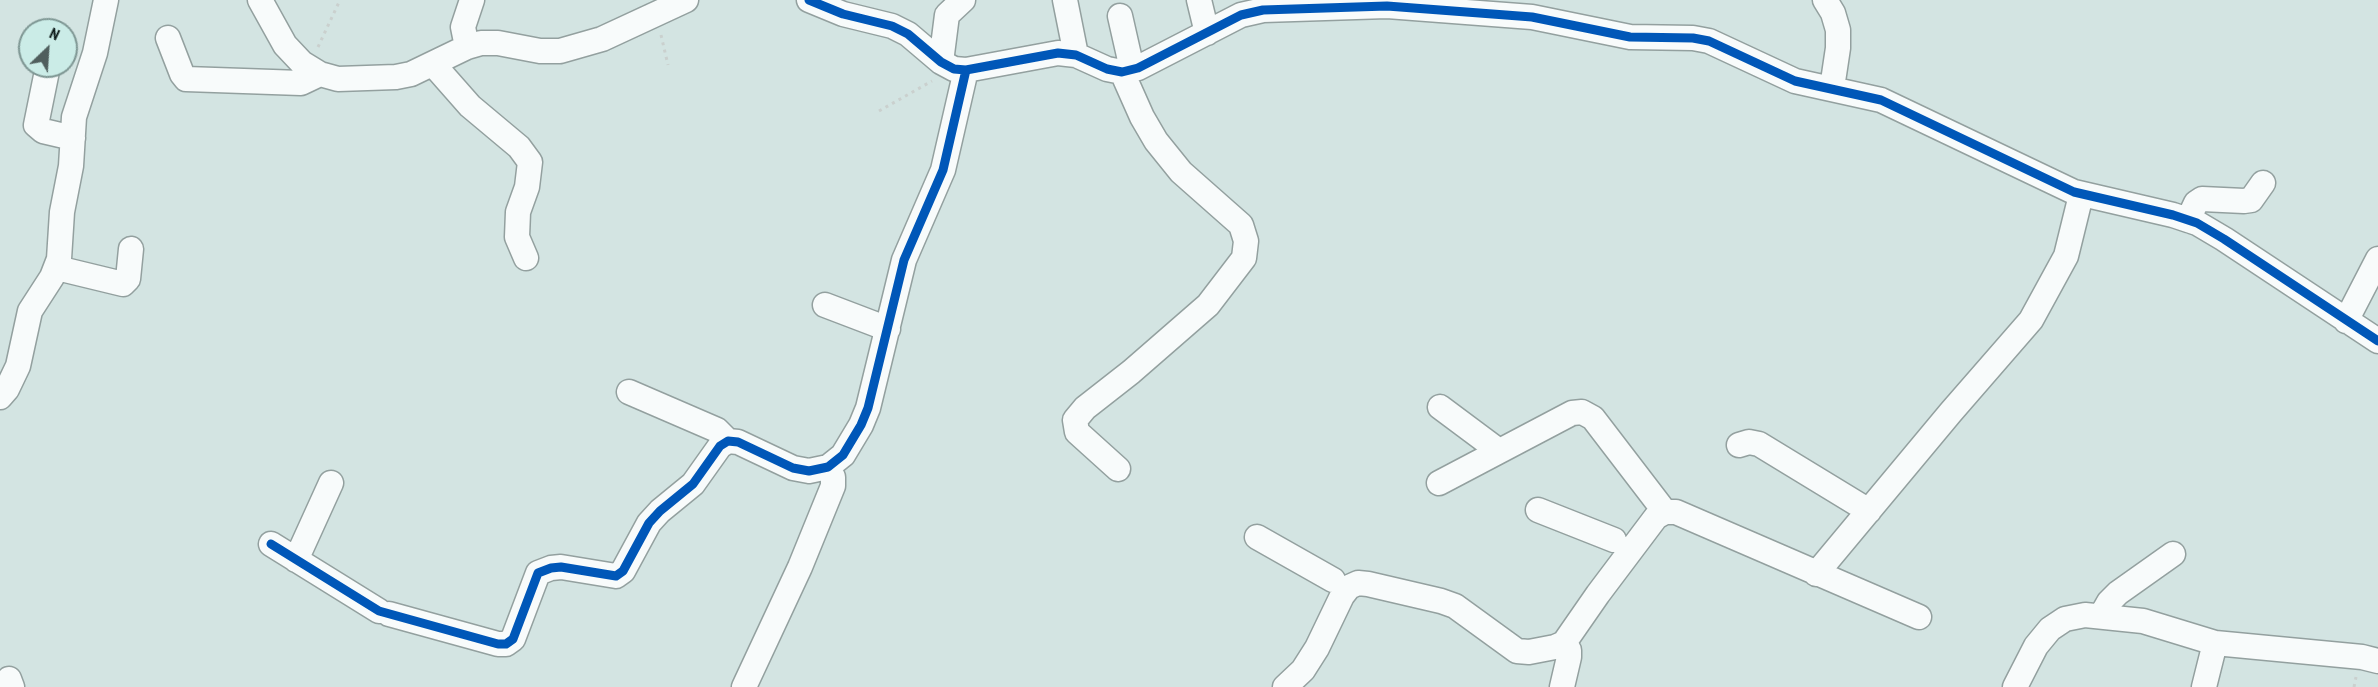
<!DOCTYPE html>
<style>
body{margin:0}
#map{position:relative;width:2378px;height:687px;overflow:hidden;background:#d3e4e2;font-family:"PT Sans Narrow",sans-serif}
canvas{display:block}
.north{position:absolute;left:18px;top:18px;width:60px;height:60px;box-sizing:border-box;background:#cbece7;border:2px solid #7e9693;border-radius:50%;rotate:25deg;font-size:16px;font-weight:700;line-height:24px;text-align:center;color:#0a1615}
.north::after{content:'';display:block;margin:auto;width:21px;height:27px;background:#505e5d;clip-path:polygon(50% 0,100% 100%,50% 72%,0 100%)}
</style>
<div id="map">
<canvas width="2378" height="687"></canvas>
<div class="north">N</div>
</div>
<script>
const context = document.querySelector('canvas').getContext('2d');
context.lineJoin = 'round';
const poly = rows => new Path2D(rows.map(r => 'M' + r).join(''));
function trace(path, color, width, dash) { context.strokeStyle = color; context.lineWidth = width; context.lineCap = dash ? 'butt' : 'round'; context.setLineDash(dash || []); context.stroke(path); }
const minor = poly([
 [260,0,285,45,302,63,320,74,338,79,396,77,411,74,467,47,481,43,498,43,540,51,560,51,602,39,686,0],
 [809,0,843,14,892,26,908,34,941,62,954,69,966,70,1058,53,1076,55,1107,69,1122,72,1138,68,1241,15,1263,10,1387,6,1532,17,1630,37,1693,38,1709,41,1795,81,1881,100,2074,192,2173,215,2197,223,2224,239,2378,341],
 [1065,0,1076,55],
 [1199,0,1207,33],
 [1825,0,1833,13,1838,30,1838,48,1832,88],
 [1120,16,1132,69],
 [168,38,182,74,186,79,301,83,320,74],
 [467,47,463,27,472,0],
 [941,62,947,15,963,0],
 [433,64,470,106,519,147,530,162,527,187,518,212,517,237,526,258],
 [48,66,36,125,43,131,73,138],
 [2188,220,2196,203,2202,199,2244,201,2251,200,2263,183],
 [57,268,123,284,128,279,131,249],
 [825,305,888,329],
 [2346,321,2378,259],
 [629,392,717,430,728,441],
 [0,397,7,389,18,366,30,311,52,277,59,259,62,212,71,166,74,117,95,53,106,0],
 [1440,407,1499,451],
 [1739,445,1749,442,1759,444,1869,511],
 [1118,469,1077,432,1075,420,1085,408,1131,372,1208,305,1244,258,1246,241,1241,225,1181,172,1156,141,1142,117,1122,72],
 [1439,483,1572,413,1582,412,1593,418,1665,512],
 [1538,510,1614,540],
 [1257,537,1333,580],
 [271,544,379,611],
 [296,560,331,483],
 [1816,574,1951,412,2031,320,2066,256,2081,195],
 [389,614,498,644,506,644,513,639,538,573,551,568,561,567,616,576,623,571,649,523,660,511,693,484,720,446,728,441,738,442,793,468,809,471,828,467,843,455,861,425,868,408,904,260,943,170,966,70],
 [2101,616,2109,602,2118,593,2173,554],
 [9,679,12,687],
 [744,687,800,567,833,486,833,477,828,467],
 [1285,687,1303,670,1317,648,1342,596,1349,587,1358,583,1368,584,1441,601,1455,606,1517,651,1529,652,1555,647,1564,643,1598,594,1656,517,1665,512,1676,512,1919,617],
 [1562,687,1569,657,1569,650,1564,643],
 [2015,687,2036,646,2050,629,2065,619,2085,615,2143,621,2215,643,2362,657,2378,661],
 [2204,687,2215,643]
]);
trace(minor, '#93a09f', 27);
trace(poly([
 [661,35,668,65],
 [318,47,340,0],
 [879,111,932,81],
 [2354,687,2356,677]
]), '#cad0ce', 3, [3, 4.5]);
trace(minor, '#f8fbfb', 24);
trace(poly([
 [809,0,843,14,892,26,908,34,941,62,954,69,966,70,1058,53,1076,55,1107,69,1122,72,1138,68,1241,15,1263,10,1387,6,1532,17,1630,37,1693,38,1709,41,1795,81,1881,100,2074,192,2173,215,2197,223,2224,239,2378,341],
 [271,544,379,611,498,644,506,644,513,639,538,573,551,568,561,567,616,576,623,571,649,523,660,511,693,484,720,446,728,441,738,442,793,468,809,471,828,467,843,455,861,425,868,408,904,260,943,170,966,70]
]), '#0057b8', 9);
</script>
